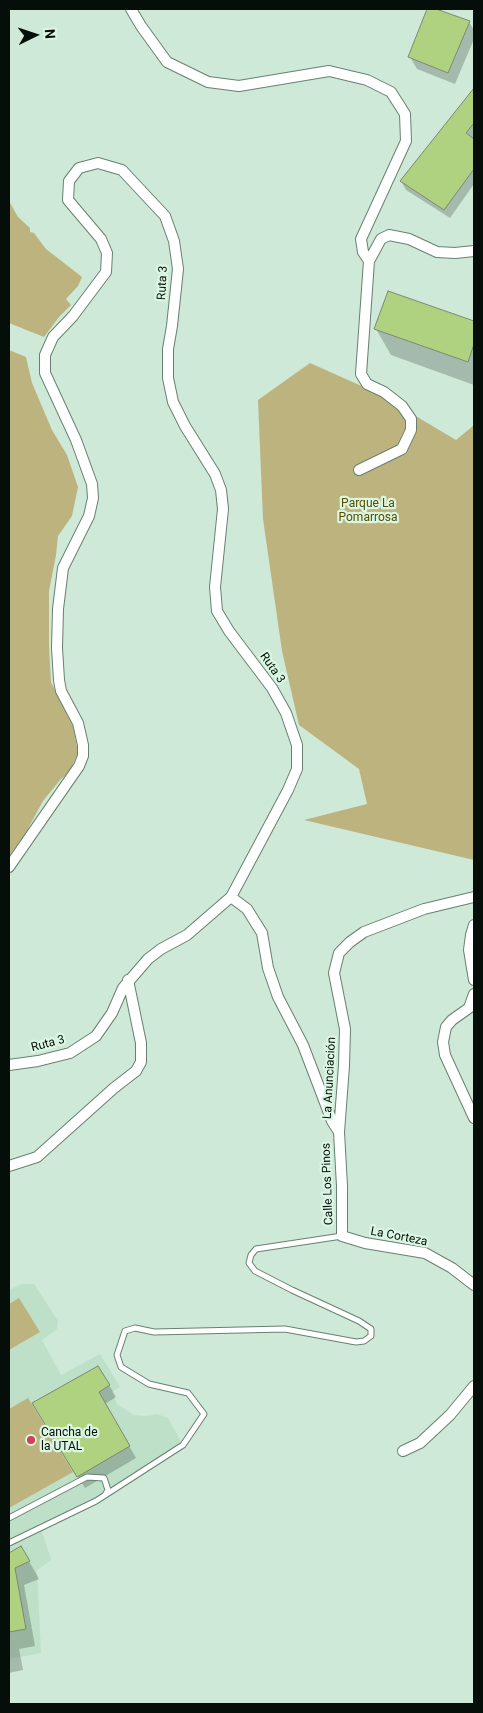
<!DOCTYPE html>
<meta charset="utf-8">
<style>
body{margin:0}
#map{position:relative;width:483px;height:1713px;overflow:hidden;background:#cee9d7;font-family:Roboto,sans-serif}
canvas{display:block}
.frame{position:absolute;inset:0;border:10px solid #060e09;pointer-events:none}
.north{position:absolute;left:10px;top:10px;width:50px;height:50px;-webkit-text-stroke:4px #dbf7e4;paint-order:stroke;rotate:86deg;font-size:14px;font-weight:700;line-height:20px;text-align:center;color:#060e09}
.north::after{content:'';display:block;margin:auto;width:18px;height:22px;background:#060e09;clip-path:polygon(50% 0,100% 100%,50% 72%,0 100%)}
</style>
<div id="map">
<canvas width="483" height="1713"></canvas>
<div class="frame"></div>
<div class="north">N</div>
</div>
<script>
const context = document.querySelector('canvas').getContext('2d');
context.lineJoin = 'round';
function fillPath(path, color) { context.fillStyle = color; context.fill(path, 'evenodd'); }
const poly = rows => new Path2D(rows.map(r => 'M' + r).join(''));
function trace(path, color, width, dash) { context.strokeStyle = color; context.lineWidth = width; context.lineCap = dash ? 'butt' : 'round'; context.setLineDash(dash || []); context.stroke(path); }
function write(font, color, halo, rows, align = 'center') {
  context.font = font + ' Roboto,sans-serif'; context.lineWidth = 4.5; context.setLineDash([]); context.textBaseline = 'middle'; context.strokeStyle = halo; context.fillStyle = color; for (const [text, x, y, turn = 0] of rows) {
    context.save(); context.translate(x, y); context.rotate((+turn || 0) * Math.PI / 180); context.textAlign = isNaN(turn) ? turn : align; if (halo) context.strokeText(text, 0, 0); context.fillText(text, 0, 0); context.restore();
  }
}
fillPath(poly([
 [22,1284,34,1284,58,1321,57,1329,42,1340,61,1375,100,1354,120,1387,112,1392,117,1404,134,1415,148,1416,157,1414,168,1418,183,1445,121,1485,41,1528,51,1560,37,1570,41,1653,9,1659,9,1290]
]), '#bee0c9');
fillPath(poly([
 [9,201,18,217,30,228,30,232,34,233,46,249,82,277,78,286,66,299,71,305,59,317,44,337,9,323],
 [9,350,26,357,32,383,52,430,67,455,78,487,72,516,58,536,56,555,49,591,49,647,51,682,73,726,78,752,70,771,60,780,43,801,25,834,9,856],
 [310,363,377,393,456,440,474,425,474,860,304,820,367,804,359,769,299,725,282,651,263,519,258,400],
 [19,1298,40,1332,9,1350,9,1304],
 [28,1398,73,1472,9,1508,9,1409]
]), '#bcb37f');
fillPath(poly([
 [428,9,433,9,469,22,474,30,474,39,455,84,417,69,410,57],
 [474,90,474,184,450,218,406,190,401,181],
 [389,292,474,322,474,385,391,355,376,329],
 [109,1385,116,1397,105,1404,136,1458,85,1488,40,1416],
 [21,1547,39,1579,24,1585,35,1646,19,1649,23,1670,9,1673,9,1555]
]), '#0003');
const building = poly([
 [427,9,436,9,470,21,448,73,408,57,427,9],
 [474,88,474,123,466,133,474,139,474,169,444,210,400,181,474,88],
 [388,291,474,321,474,344,468,362,374,329,388,291],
 [98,1366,110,1385,99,1392,130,1446,77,1477,32,1403,98,1366],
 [21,1546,30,1561,15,1568,26,1629,9,1632,9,1553,21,1546]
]);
fillPath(building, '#afd281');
trace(building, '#7d8870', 1);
const service = poly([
 [9,1518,87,1477,104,1478,108,1490,105,1495],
 [9,1543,96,1501,183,1445,204,1414,188,1393,149,1384,121,1367,117,1355,125,1331,135,1328,154,1332,285,1329,356,1342,364,1341,371,1336,371,1329,359,1321,292,1290,255,1271,249,1263,251,1255,256,1249,342,1236]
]);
const minor = poly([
 [131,9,141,26,167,62,208,82,239,86,329,71,367,80,391,92,405,114,406,141,361,239,363,252,369,261],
 [359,470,402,449,411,430,411,419,402,406,384,392,367,384,361,374,369,261,374,252,381,239,389,235,409,239,437,252,455,253,474,251],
 [9,867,79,766,83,756,83,745,78,723,61,691,59,680,57,648,58,609,63,568,89,516,93,498,92,484,76,440,45,373,45,355,53,337,73,316,106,272,107,253,101,239,68,200,69,181,79,168,98,163,122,170,165,216,174,241,178,269,172,326,168,349,168,378,173,402,185,426,215,474,221,490,223,509,215,587,217,611,229,631,272,688,286,713,297,745,297,769,288,790,231,897,187,935,161,949,148,959,123,988,112,1013,96,1036,70,1053,38,1061,9,1065],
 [231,897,247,909,262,933,268,968,278,997,303,1045,332,1121,339,1132],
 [474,897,424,909,364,932,350,942,339,953,334,973,345,1029,344,1066,339,1132,342,1186,342,1236,365,1243,425,1253,452,1268,474,1285],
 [474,925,471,935,469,950,474,980],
 [474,994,469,1008,452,1020,446,1027,443,1042,445,1055,474,1118],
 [9,1166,37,1157,114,1088,136,1071,141,1062,141,1043,128,980],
 [403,1451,420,1443,450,1415,474,1386]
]);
trace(service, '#688070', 7);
trace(minor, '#688070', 12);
trace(service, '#fff', 5);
trace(minor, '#fff', 10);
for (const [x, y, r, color] of [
 [31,1440,5,"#d24156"]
]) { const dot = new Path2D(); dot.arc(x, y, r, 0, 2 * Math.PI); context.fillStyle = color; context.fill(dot); trace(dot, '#dbf7e4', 2); }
write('12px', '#060e09', '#dbf7e4', [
 ["Ruta 3",163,283,-87],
 ["Ruta 3",272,668,55],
 ["Ruta 3",48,1044,-15],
 ["La Anunciación",330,1078,-87],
 ["Calle Los Pinos",328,1184,-92],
 ["La Corteza",399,1237,11]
]);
write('12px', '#574c01', '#dbf7e4', [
 ["Parque La",368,504],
 ["Pomarrosa",368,518]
]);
write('12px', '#060e09', '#dbf7e4', [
 ["Cancha de",41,1433],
 ["la UTAL",41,1447]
], 'left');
</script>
